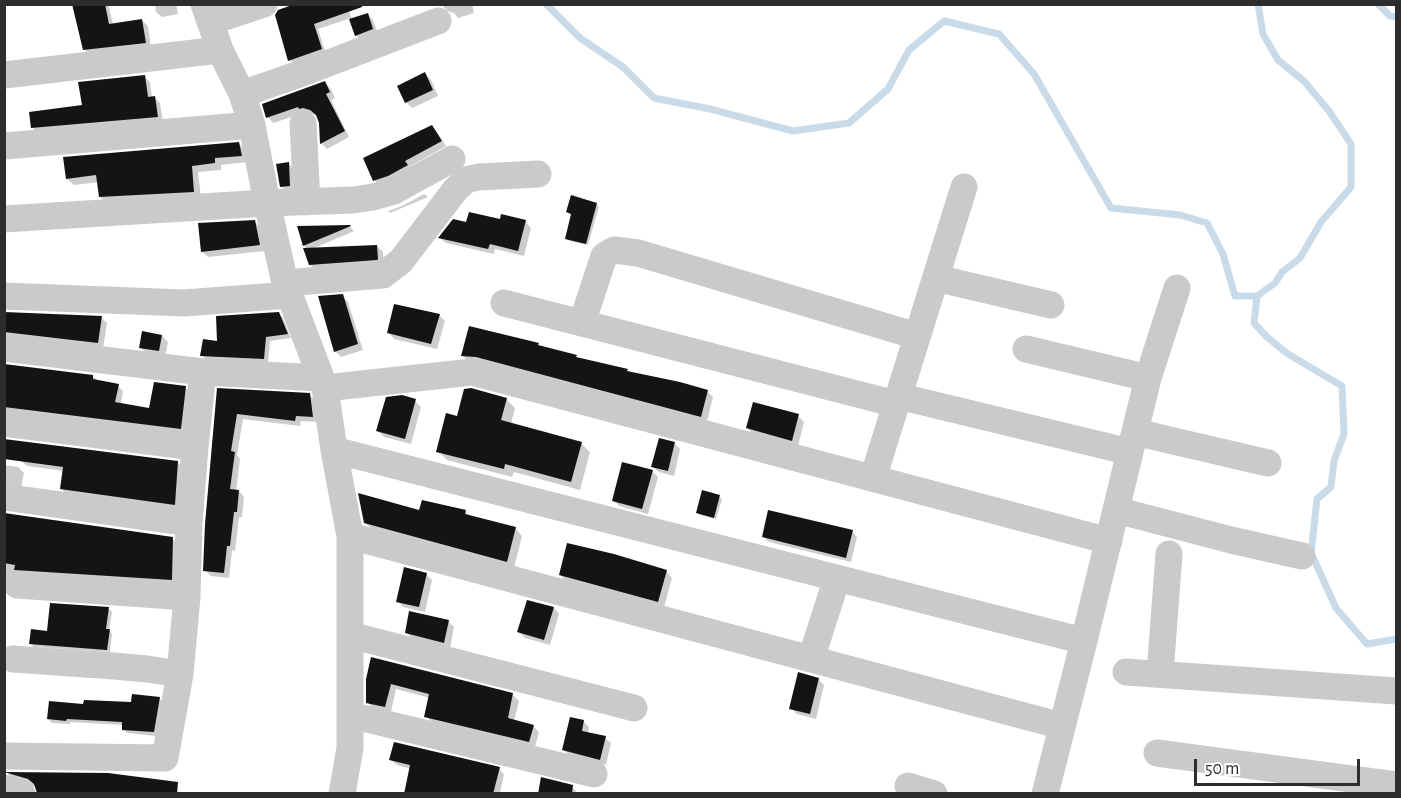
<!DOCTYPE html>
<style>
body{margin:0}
#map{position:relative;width:1401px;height:798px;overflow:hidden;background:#fff;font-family:"Alegreya Sans",sans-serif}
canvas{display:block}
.frame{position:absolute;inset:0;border:6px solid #2d2d2d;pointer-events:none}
.scale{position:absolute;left:1194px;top:759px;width:166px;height:27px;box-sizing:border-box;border:3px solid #2d2d2d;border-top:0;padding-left:8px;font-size:18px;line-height:21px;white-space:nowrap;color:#2d2d2d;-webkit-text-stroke:4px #fff;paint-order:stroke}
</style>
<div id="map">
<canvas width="1401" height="798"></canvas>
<div class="frame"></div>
<div class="scale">50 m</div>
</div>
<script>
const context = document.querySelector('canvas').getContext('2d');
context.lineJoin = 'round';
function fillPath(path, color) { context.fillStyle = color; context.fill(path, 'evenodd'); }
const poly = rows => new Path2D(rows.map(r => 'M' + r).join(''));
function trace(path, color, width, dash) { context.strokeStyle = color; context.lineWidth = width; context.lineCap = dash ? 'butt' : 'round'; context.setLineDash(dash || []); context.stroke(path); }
fillPath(poly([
 [74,4,108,4,113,24,142,20,148,26,151,48,90,55,84,49],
 [155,4,176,4,178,14,162,17,156,12],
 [347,4,352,20,368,15,373,20,378,35,362,41,356,35,351,18,318,29,326,54,295,66,290,60,277,15],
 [441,4,472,4,474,13,458,18,454,13,447,11],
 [425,74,431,80,438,96,412,108,406,102],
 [144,76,150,82,152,98,154,97,160,103,163,123,38,133,32,127,83,106],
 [325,83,331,89,335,98,331,100,349,137,327,149,321,143,320,123,317,115,304,113,273,123,268,117],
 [432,126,437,132,446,146,409,167,412,171,380,185,374,180],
 [239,143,245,150,248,162,221,165,221,170,198,172,201,198,107,204,100,197,99,182,74,185,67,179],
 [289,164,294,170,296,192,287,192,281,186],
 [424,194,428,197,390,213,388,211,402,206],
 [596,204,599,207,588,245,570,241,567,239,572,215,568,212],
 [502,216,526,222,531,228,524,256,495,249,494,254,446,243,440,238,467,224,501,221],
 [254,221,260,227,265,251,208,257,202,251],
 [350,227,354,231,312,249,377,246,383,252,384,265,316,271,310,264,308,250,304,245,299,228],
 [342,296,348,302,363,350,341,357,335,351],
 [4,313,101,317,107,323,103,349,4,339],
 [278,313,283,318,291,338,270,341,268,363,206,360,202,355,218,343],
 [439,315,445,321,437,349,394,339,389,333],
 [162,336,168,342,165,356,147,354,141,348],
 [538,345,540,347,576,357,578,359,627,371,630,373,680,384,708,392,713,397,707,421,468,361,463,356],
 [4,365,92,376,98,381,118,386,123,391,121,404,150,409,185,387,190,393,186,434,4,413],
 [218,390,309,395,315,400,318,422,301,421,300,426,243,419,237,455,240,459,236,491,239,491,244,497,242,517,239,517,235,551,232,550,229,578,211,576,205,570],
 [506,399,515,408,511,424,581,443,590,452,580,490,514,472,512,477,447,460,438,451,458,418],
 [415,401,421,407,411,444,384,437,378,431],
 [798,416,804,422,798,446,753,434,747,428],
 [675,444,680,449,674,476,659,472,653,467],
 [21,461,177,462,183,467,179,509,66,494,61,488,64,471,27,466],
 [4,465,18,467,24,473,21,488,5,487],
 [652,471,658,477,648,514,619,506,614,500],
 [719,496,722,499,716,519,700,515,698,513],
 [465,511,472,518,515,528,522,536,514,568,373,530,365,523,421,512],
 [4,514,172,538,178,544,177,585,4,583],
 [852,531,857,537,851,562,769,542,764,537],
 [613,556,667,572,672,578,664,607,566,581,560,575],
 [426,574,432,580,425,612,403,607,398,601],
 [554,608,559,614,550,645,525,638,519,632],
 [109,609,112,612,109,630,112,634,110,652,34,647,31,644,48,632],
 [448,621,454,627,450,648,412,638,406,632],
 [367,679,513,695,519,701,514,721,533,726,539,732,535,747,432,722,426,716,430,698,396,689,391,712,373,708,367,702],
 [818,679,824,685,816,719,797,714,791,708],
 [159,698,163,702,157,736,127,733,123,729,124,725,70,722,70,724,52,723,48,719,85,706,133,703],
 [583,721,589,727,588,734,605,738,611,743,606,765,570,756,564,750],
 [391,760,499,769,504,774,500,793,505,794,405,794,411,769,397,765],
 [8,774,108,775,37,787,14,781],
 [572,787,578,794,540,794]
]), '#0003');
trace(poly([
 [546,4,580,38,623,67,654,98,710,109,793,131,849,123,888,89,909,50,944,21,999,34,1034,74,1111,208,1180,215,1207,223,1223,254,1235,296,1257,296],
 [1258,4,1263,34,1278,60,1304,81,1329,111,1351,144,1351,187,1321,222,1300,258,1282,272,1275,283,1257,296,1254,323,1267,337,1288,354,1342,386,1344,434,1334,461,1331,487,1317,499,1311,553,1336,608,1367,644,1396,639],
 [1378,4,1390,16,1396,17]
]), '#c9dbe8', 7);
fillPath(poly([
 [72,4,105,4,109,24,142,19,146,43,83,50],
 [295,4,362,4,362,7,314,24,322,49,288,61,275,15,278,10],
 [368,13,373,29,355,36,349,19],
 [425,72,433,90,405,103,397,86],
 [145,75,148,97,155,96,158,117,31,128,29,112,82,105,78,82],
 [325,81,330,92,326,94,345,131,320,144,319,123,316,115,310,110,303,108,299,109,298,107,266,118,262,104],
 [432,125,442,141,405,161,408,165,388,176,373,181,363,158],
 [239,142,242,156,215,158,215,163,192,166,194,192,99,197,96,175,66,179,63,157],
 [289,162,290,186,280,187,276,164],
 [571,195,597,203,586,244,565,239,571,214,566,212],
 [469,212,500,219,501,214,526,220,518,251,490,244,488,249,438,238,453,219,466,222],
 [255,220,260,245,201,252,198,223],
 [350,225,351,226,303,246,297,226],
 [377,245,378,259,377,260,309,265,303,248],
 [343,294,358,344,334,352,318,296],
 [394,304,440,314,431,344,387,333],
 [4,312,102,316,98,343,4,332],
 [279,312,288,334,266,337,264,359,200,356,203,339,217,341,216,316],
 [469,326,539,343,538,345,577,355,576,357,628,369,627,371,680,382,708,390,701,417,476,357,461,356],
 [142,331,162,335,159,351,139,348],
 [4,364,93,375,93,379,119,384,115,402,149,408,154,382,186,386,181,429,4,407],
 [217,388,310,393,313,417,296,416,295,421,237,414,231,451,235,452,230,489,239,490,237,512,234,512,230,546,227,546,224,573,203,571,205,524],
 [471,388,507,398,501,420,582,442,571,482,505,464,504,469,436,452,446,413,457,416,464,389],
 [402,395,416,399,405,439,376,431,386,397],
 [753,402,799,414,792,441,746,428],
 [659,438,675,442,668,471,651,467],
 [4,439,178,461,175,505,60,489,63,467,4,459],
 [622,462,653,470,642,509,612,501],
 [702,490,720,495,714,518,696,513],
 [358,493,419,510,422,500,466,510,465,514,516,527,507,562,364,523],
 [768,510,853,530,846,558,762,537],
 [4,513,173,537,172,580,14,570,15,565,4,563],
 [567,543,614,554,667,570,658,602,559,575],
 [404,567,427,573,419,607,396,602],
 [527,600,554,607,544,640,517,632],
 [50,603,109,607,106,629,110,629,107,650,29,644,31,629,47,631],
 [409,611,449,620,444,643,405,633],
 [371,657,513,693,508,718,534,725,529,742,424,717,429,694,391,684,385,707,366,703,366,679],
 [798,672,819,678,810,714,789,709],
 [132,694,160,697,154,732,122,730,122,722,67,719,66,721,47,719,49,701,83,704,84,700,131,702],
 [570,717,584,720,582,731,606,736,600,760,562,750],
 [394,742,500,767,493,794,404,794,410,765,389,760],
 [4,772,108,773,178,782,177,794,41,794,37,793,34,784,28,779],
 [541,777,573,785,572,794,538,794]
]), '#141414');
trace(poly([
 [204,4,220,50,242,94,252,125,267,203,285,283,325,388,334,450,350,536,350,748,342,794],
 [210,22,264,4],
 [4,75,220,50],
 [242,94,308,71,438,21],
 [303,124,307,202],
 [4,146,252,125],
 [4,219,267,203,353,200,373,197,394,191,452,159],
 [936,278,1051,305],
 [285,283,383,275,401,261,456,189,466,180,478,177,538,174],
 [4,296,184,303,290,295],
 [504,303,896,404],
 [582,323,604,256,614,250,638,253,917,336],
 [4,348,203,372,321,378],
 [1026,349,1148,378],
 [325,388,472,372,1109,541],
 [898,396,1130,452],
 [4,423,195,447],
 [1135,432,1268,463],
 [334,450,1084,641],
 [873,478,964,187],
 [4,497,189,523],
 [1116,510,1231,540,1302,556],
 [350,536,1062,726],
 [17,585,187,597],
 [350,635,634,708],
 [13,659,114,666,147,669,180,674],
 [811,659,837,578],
 [1126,672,1396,691],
 [1160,674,1169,554],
 [350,715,594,774],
 [1157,753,1396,785],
 [4,756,165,758,180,674,187,597,189,523,195,447,203,372],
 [908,786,934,794],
 [4,788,22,794],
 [1045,794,1084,641,1148,378,1177,288]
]), '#cacaca', 27);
</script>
